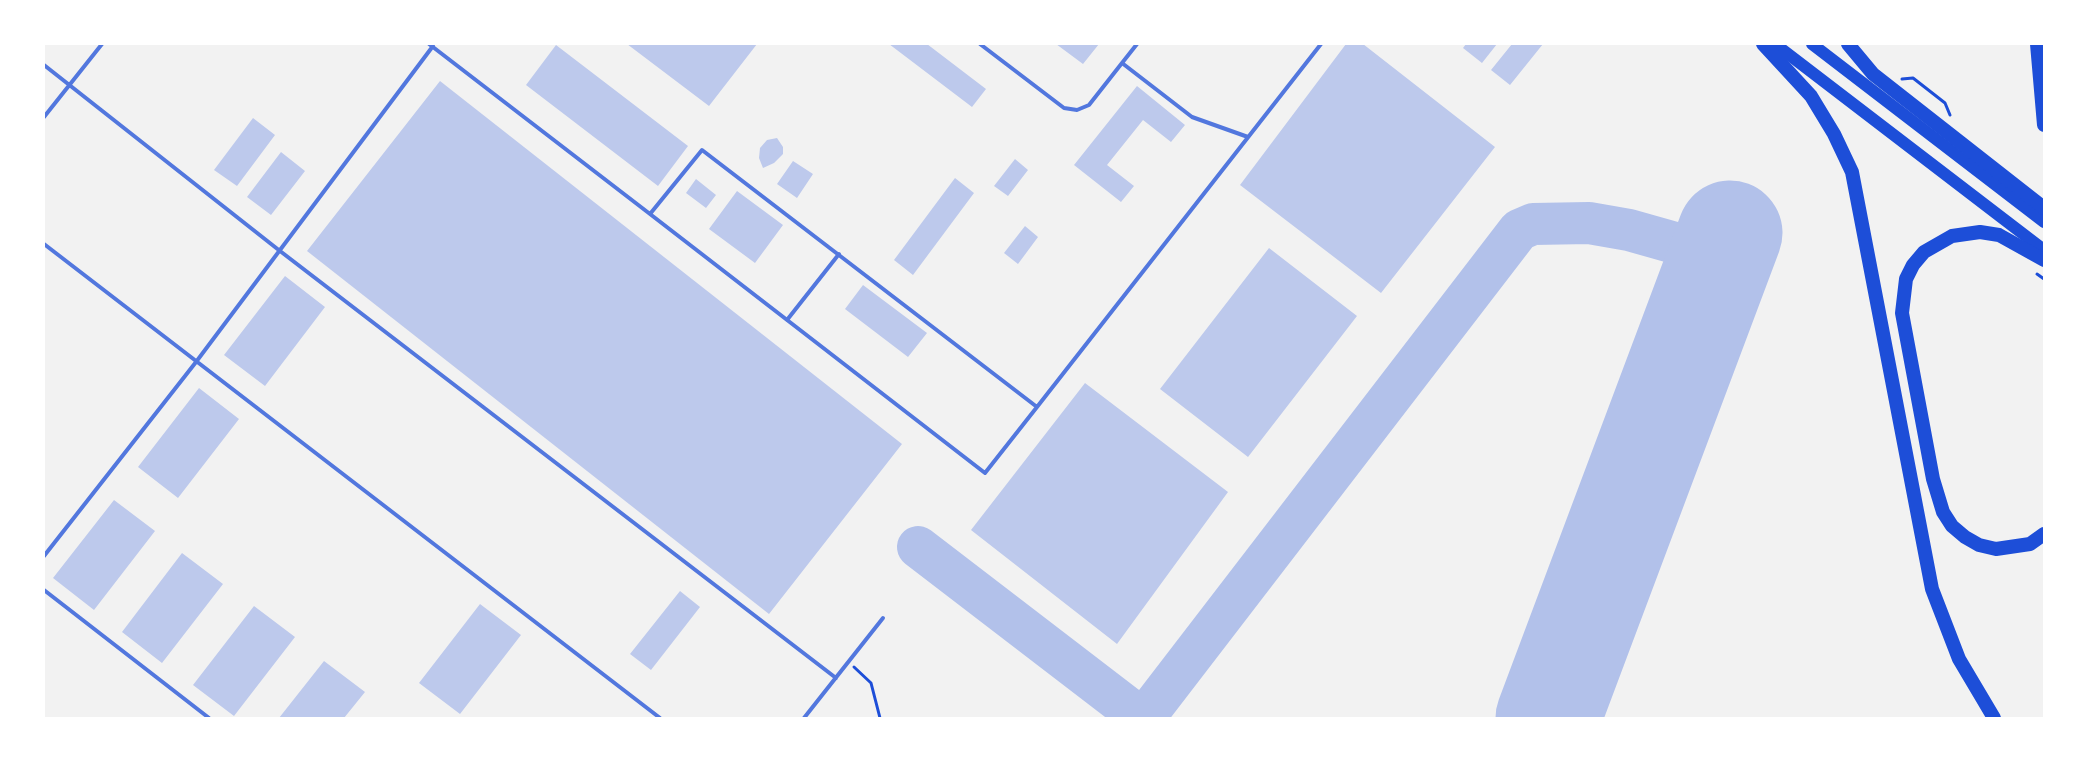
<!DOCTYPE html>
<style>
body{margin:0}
#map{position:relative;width:2088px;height:762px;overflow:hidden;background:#f2f2f2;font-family:"PT Sans",sans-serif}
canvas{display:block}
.frame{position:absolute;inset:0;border:45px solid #fff;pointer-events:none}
</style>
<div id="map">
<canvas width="2088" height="762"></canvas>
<div class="frame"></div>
</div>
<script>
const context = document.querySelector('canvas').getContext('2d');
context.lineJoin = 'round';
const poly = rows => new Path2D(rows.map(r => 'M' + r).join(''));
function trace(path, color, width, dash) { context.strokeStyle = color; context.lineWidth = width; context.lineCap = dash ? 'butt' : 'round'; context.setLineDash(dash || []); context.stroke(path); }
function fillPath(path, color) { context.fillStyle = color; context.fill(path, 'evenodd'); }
trace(poly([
 [918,547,1141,718],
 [1144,718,1519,230,1533,224,1589,223,1629,230,1721,256]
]), '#b2c1ea', 42);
trace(poly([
 [1548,718,1730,233]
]), '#b2c1ea', 105);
fillPath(poly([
 [627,44,757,44,709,106],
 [889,44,927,44,986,89,972,107],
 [1056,44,1099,44,1083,64],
 [1346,44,1363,44,1495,147,1381,293,1240,185],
 [1466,44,1497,44,1482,63,1463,48],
 [1512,44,1543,44,1510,85,1491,70],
 [556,45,688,146,658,186,526,85],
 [440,81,902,444,769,614,307,251],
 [1137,86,1185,125,1171,142,1143,120,1107,165,1134,186,1121,202,1074,165],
 [253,118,275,135,237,186,214,170],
 [777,138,783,147,783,154,774,163,763,168,759,158,760,148,767,140],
 [281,152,305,171,271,215,247,197],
 [1015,159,1028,170,1008,196,994,186],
 [793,161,813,174,797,198,777,184],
 [955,178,974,193,913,275,894,260],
 [696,179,716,195,706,208,686,193],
 [737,191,783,225,755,263,709,229],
 [1025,226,1038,237,1018,264,1004,253],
 [1269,248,1357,316,1248,457,1160,389],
 [285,276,325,307,265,386,224,355],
 [863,285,927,333,908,357,845,309],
 [1085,383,1228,492,1117,644,971,530],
 [199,388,239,419,178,498,138,467],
 [114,500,155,531,94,610,53,578],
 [182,553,223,584,162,663,122,632],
 [680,591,700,607,651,670,630,654],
 [480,604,521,635,460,714,419,683],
 [254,606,295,637,234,716,193,685],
 [324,661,365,692,344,718,279,718]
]), '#bdc9ec');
trace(poly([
 [1902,79,1913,78,1945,103,1950,115],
 [2037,274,2044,279],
 [854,667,871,683,880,718]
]), '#1d4ed8', 3);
trace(poly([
 [429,44,650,214],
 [980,44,1064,108,1077,110,1089,105,1122,63],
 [1137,44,1122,63,1192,117,1248,137],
 [44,65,280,251,836,678],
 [44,117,102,44],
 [44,244,660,718],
 [787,320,839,254],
 [1037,407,702,150,650,214,985,473,1037,407,1321,44],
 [44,556,196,362,433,46],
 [44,590,209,718],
 [804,718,883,618]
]), '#5277de', 4);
trace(poly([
 [1775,44,2044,250],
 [1812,44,2044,222]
]), '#1d4ed8', 12);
trace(poly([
 [1763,44,1811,96,1834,134,1852,172,1932,589,1959,659,1994,718],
 [1848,44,1873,74,2044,208],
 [2037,44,2044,125],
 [2044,260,1999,235,1980,232,1952,236,1924,252,1913,265,1906,279,1902,313,1933,479,1943,512,1952,526,1965,537,1979,545,1996,549,2030,544,2044,534]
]), '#1d4ed8', 14);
</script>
